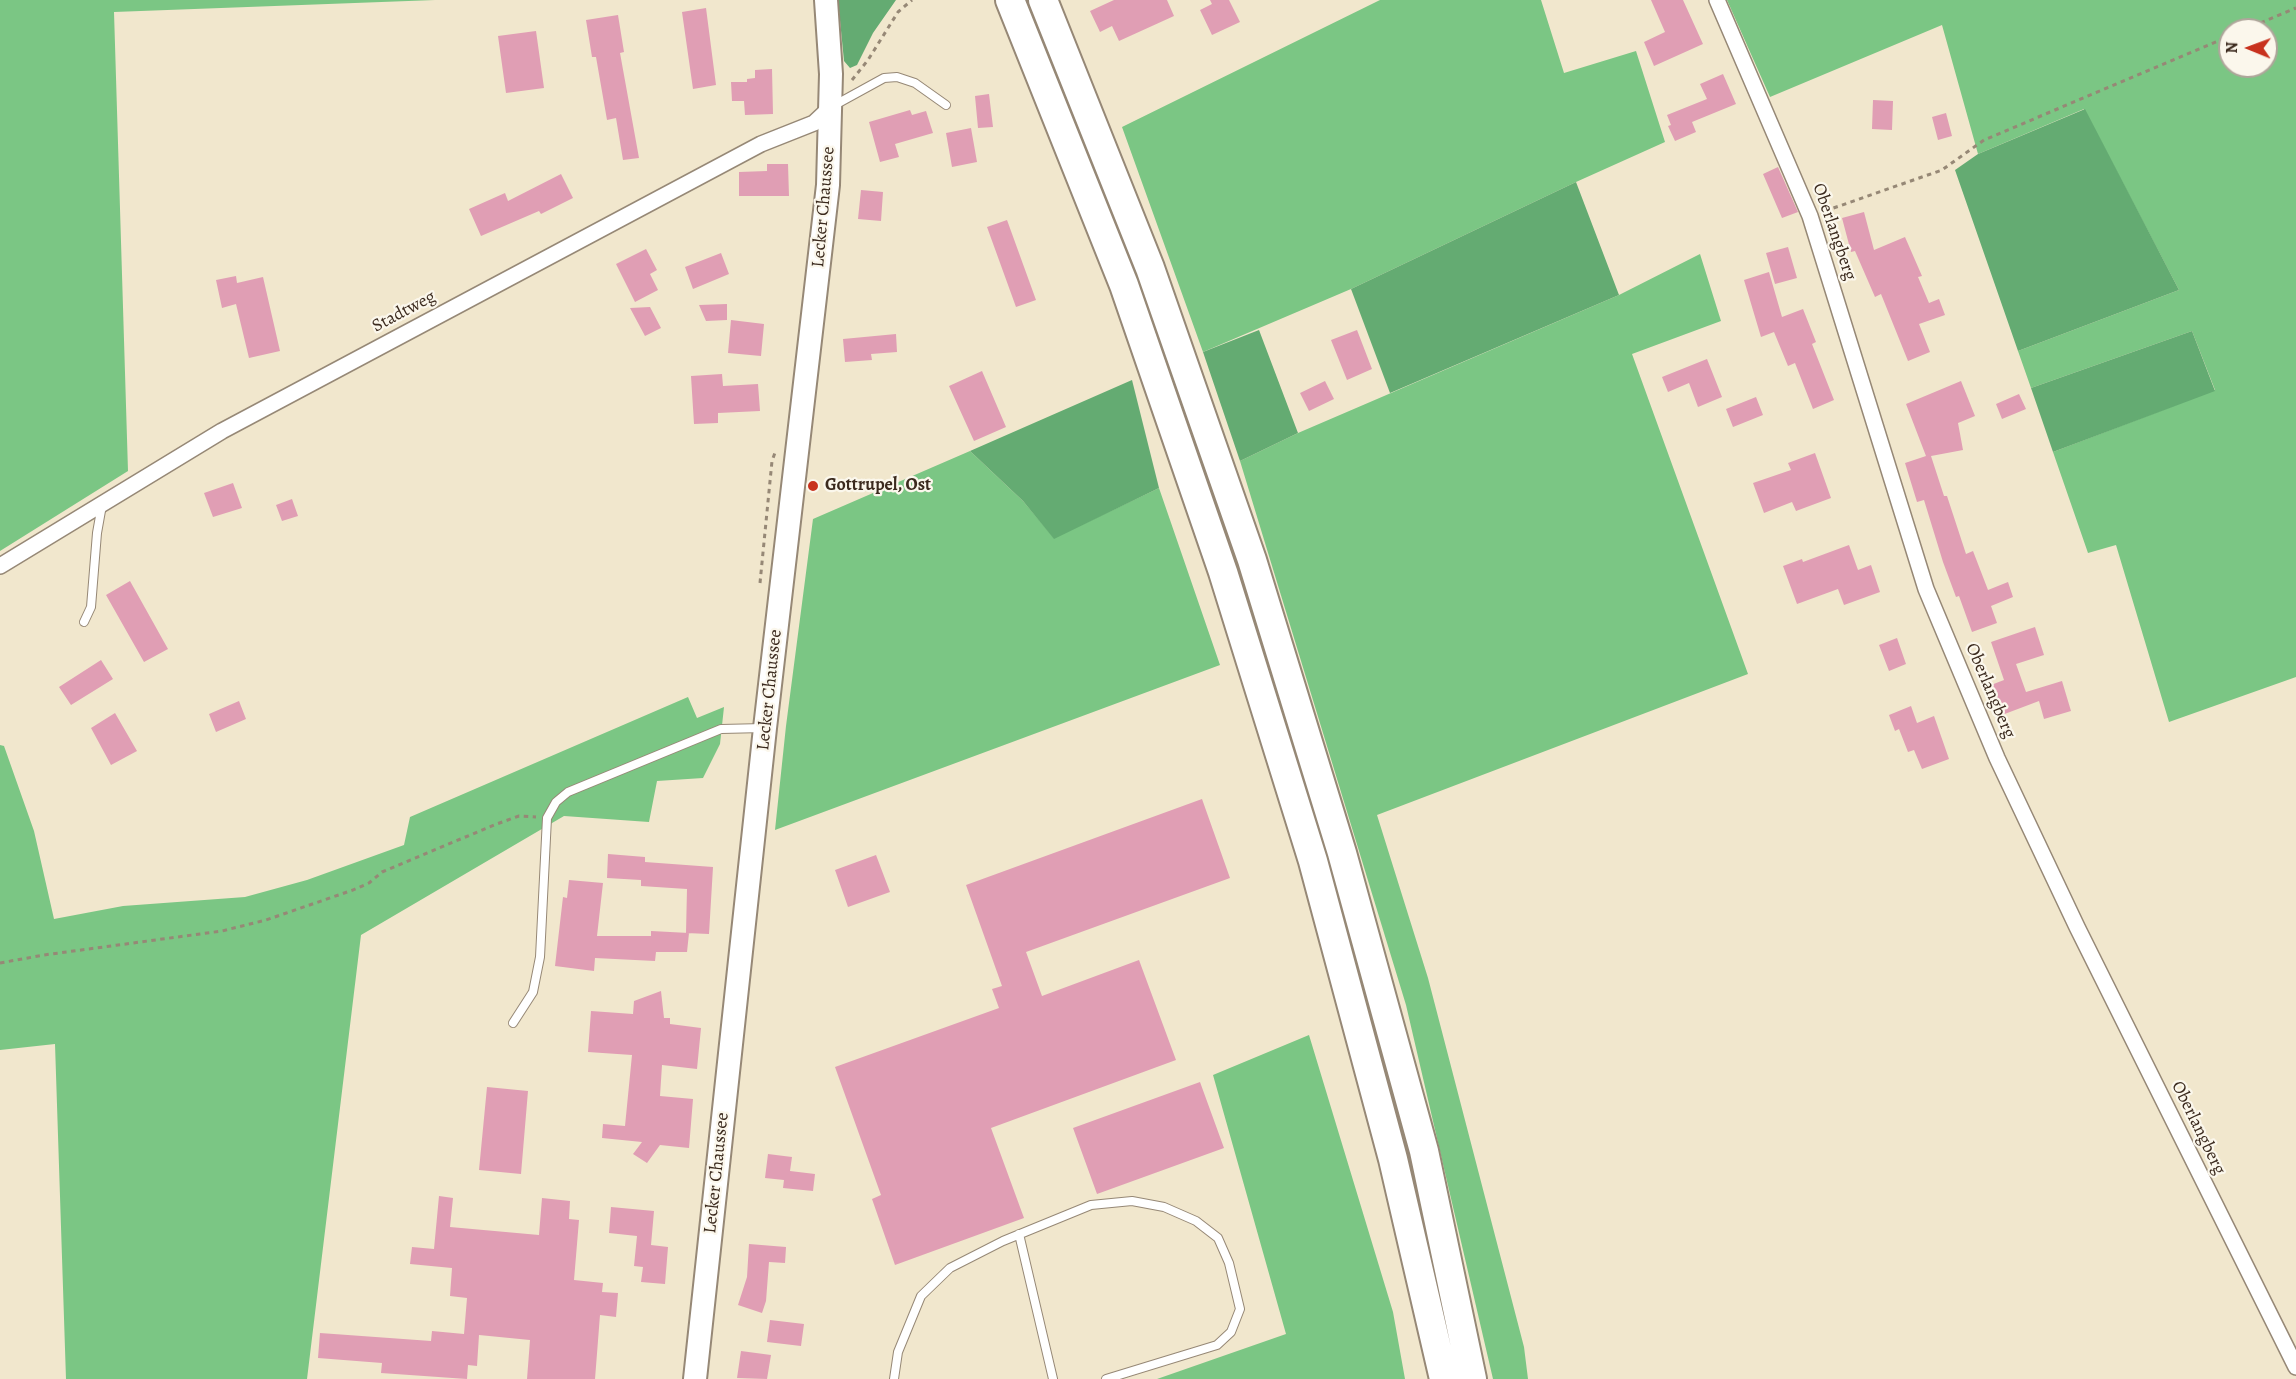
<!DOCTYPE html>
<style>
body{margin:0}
#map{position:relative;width:2296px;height:1379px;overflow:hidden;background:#f1e7cd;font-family:Alegreya,serif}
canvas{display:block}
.north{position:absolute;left:2218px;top:18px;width:60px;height:60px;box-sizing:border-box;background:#fbf7ec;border:2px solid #aea59a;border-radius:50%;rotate:271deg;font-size:16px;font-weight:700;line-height:24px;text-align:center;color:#3b2a1e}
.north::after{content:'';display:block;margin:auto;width:21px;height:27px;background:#c8321e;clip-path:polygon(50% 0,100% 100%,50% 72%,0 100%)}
</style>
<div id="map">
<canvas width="2296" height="1379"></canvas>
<div class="north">N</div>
</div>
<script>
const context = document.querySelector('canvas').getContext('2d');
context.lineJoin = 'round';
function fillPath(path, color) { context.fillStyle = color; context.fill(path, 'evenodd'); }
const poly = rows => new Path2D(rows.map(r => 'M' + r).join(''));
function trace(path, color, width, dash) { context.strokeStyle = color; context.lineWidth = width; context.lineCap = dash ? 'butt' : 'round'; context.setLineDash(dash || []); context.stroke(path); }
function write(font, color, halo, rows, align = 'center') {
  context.font = font + ' Alegreya,serif'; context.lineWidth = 4.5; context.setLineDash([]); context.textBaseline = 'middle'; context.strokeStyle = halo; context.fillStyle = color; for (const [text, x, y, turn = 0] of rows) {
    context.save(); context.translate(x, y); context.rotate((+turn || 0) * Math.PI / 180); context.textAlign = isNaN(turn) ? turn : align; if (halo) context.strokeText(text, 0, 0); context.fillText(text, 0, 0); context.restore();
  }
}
fillPath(poly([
 [0,0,435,0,114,12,128,471,0,551],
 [1380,0,1541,0,1564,73,1636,51,1665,142,1576,182,1351,289,1203,352,1122,127],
 [1727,0,2296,0,2296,677,2169,722,2116,545,2088,553,2053,452,2215,390,2192,331,2031,388,2018,351,2179,290,2084,109,1978,154,1942,25,1770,97],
 [2230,30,2266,30,2266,66,2230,66],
 [1700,254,1721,321,1632,354,1748,674,1377,815,1428,978,1524,1347,1528,1379,1493,1379,1406,1005,1240,461,1298,433,1619,295],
 [970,451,1023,501,1054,538,1159,488,1220,665,775,830,786,726,813,519],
 [688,697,697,718,724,707,720,744,703,778,657,781,649,822,564,816,361,935,307,1379,66,1379,55,1044,0,1050,0,745,4,746,34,831,54,919,123,906,245,897,307,880,404,845,410,817],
 [1309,1035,1393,1312,1405,1379,1157,1379,1286,1334,1213,1075]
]), '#7bc684');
fillPath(poly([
 [838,0,896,0,873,33,857,65,850,68,844,61],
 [2085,109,2179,290,2018,351,1955,170,1978,154],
 [1576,182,1619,295,1390,393,1351,289],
 [1259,330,1298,433,1240,461,1203,352],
 [2192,331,2215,391,2053,452,2031,388],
 [1132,380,1159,488,1054,539,1023,501,970,451]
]), '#64ab72');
fillPath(poly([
 [1114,0,1167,0,1174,16,1119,41,1112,26,1100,32,1090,11],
 [1210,0,1229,0,1240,22,1212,35,1200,10,1212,4],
 [1651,0,1683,0,1703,44,1654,66,1644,42,1665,32],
 [706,8,716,85,693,89,682,12],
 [618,15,624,52,620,53,639,158,623,160,616,118,607,120,596,57,592,57,586,20],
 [536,31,544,88,506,93,498,36],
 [772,69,773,114,745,115,744,101,732,101,731,82,747,82,747,79,755,78,755,70],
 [1723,74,1736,104,1692,122,1696,132,1675,141,1668,126,1671,125,1667,115,1707,99,1700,84],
 [989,94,993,127,978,128,975,96],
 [1873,100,1893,101,1892,130,1872,129],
 [910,110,912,115,926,111,933,133,895,144,899,157,880,162,869,122],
 [1946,113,1952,136,1938,140,1932,117],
 [971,128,977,162,952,167,946,133],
 [767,164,788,164,789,196,739,196,739,172,767,171],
 [1778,167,1798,212,1782,218,1763,174],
 [561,174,573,198,541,214,539,211,481,236,469,209,505,193,508,201],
 [861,190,883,192,881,221,858,219],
 [1864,212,1874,250,1905,237,1922,276,1918,277,1929,303,1939,299,1945,315,1919,324,1930,352,1908,361,1881,294,1875,297,1855,251,1851,252,1842,218],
 [1007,220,1036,300,1016,307,987,227],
 [1788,247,1797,278,1775,284,1766,253],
 [646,249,657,270,650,274,658,290,635,302,616,264],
 [721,253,729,274,693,289,685,267],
 [1769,272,1782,317,1803,309,1816,342,1812,344,1834,400,1813,409,1795,363,1788,366,1774,332,1761,337,1744,280],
 [236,276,237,283,263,277,280,351,249,358,236,304,222,308,216,280],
 [727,304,727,320,706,321,699,305],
 [650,307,661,328,645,336,630,308],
 [731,320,764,324,761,356,728,353],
 [1357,330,1372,369,1347,380,1331,340],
 [896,334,897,352,871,354,872,360,845,362,843,339],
 [1707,359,1722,397,1698,407,1689,383,1668,392,1662,377],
 [982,371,1006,427,974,441,949,386],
 [722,374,723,386,758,384,760,411,718,413,718,423,694,424,691,376],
 [1325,381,1334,399,1309,411,1300,393],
 [1961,381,1975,416,1958,423,1963,450,1931,456,1944,496,1947,496,1966,554,1973,551,1988,590,2008,582,2013,597,1991,606,1997,623,1972,632,1959,596,1956,597,1943,562,1924,500,1917,502,1905,463,1926,456,1906,404],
 [2019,394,2026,409,2002,419,1996,404],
 [1756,397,1763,415,1733,427,1726,409],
 [1815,453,1831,498,1796,511,1792,502,1764,513,1753,483,1791,470,1788,463],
 [233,483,242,508,213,517,204,493],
 [292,499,298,516,282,521,276,505],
 [1849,545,1858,570,1871,565,1880,592,1844,605,1838,589,1797,604,1783,566,1802,559,1803,562],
 [130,581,168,649,144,662,106,595],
 [2035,627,2044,655,2016,664,2026,692,2062,681,2071,711,2044,719,2039,701,2002,715,1991,685,2004,680,1991,642],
 [1897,638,1906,664,1889,671,1879,645],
 [101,660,113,679,71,705,59,687],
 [239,701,246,719,216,732,209,714],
 [1911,706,1917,723,1934,716,1949,759,1922,769,1914,750,1908,752,1899,729,1895,731,1889,715],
 [115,713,137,751,111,765,91,728],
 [1202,799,1230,878,1026,952,1042,996,1139,960,1176,1060,991,1128,1024,1218,895,1265,872,1199,881,1195,835,1067,999,1008,992,989,1002,986,966,885],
 [608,854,645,857,645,862,713,867,709,934,686,933,687,889,641,886,641,880,607,878],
 [876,855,890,892,848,907,835,870],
 [569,880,603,883,597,936,651,936,651,931,689,933,687,952,656,952,655,961,595,958,594,971,555,966,563,897,567,898],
 [661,991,664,1018,670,1018,670,1024,701,1028,697,1069,662,1065,660,1096,693,1099,689,1148,660,1145,647,1163,633,1154,642,1142,602,1138,603,1124,625,1126,632,1055,588,1052,591,1011,633,1014,634,1001],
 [1200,1082,1224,1148,1097,1194,1073,1128],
 [487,1087,528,1091,521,1174,479,1170],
 [768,1154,792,1157,790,1171,815,1174,813,1191,783,1188,784,1180,765,1178],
 [439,1196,453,1198,450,1227,539,1235,542,1198,570,1201,569,1219,579,1220,574,1280,603,1283,602,1292,618,1293,616,1317,600,1315,595,1379,527,1379,530,1340,479,1335,477,1366,468,1365,467,1379,381,1373,382,1363,318,1358,320,1333,431,1341,432,1331,464,1334,467,1298,450,1296,452,1268,410,1264,412,1247,434,1249],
 [611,1207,654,1211,651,1245,668,1247,665,1284,641,1282,643,1267,634,1266,637,1236,609,1233],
 [749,1244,786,1247,785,1263,769,1262,766,1301,762,1313,738,1305,747,1277],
 [770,1320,804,1324,801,1346,767,1342],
 [741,1351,771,1355,767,1379,737,1378]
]), '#e09eb4');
const lane = poly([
 [833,106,884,78,897,77,915,83,946,105],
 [84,622,91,607,97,533,102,505],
 [513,1023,533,992,540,957,547,818,556,802,568,792,721,729,764,728],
 [1019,1234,1053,1379],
 [894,1379,898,1352,921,1296,950,1268,1003,1241,1091,1205,1132,1201,1164,1207,1196,1221,1218,1238,1229,1263,1240,1309,1231,1332,1217,1345,1106,1379]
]);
const street = poly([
 [1717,0,1810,216,1926,589,1997,758,2077,927,2296,1367],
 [0,566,222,431,761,144,814,123,832,106]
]);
const secondary = poly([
 [695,1379,765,728,828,185,831,74,826,0]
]);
const highway = poly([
 [1010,0,1124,285,1223,572,1313,861,1393,1159,1444,1379],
 [1043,0,1150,268,1252,560,1342,853,1424,1151,1472,1379]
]);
trace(lane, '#968876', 10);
trace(street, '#968876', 18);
trace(secondary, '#968876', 26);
trace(highway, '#968876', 32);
trace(poly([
 [2244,30,2296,8],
 [852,80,868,60,898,12,912,0],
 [1825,211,1942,170,1984,140,2230,36],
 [760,583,772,461,776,450],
 [0,963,44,955,222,931,266,920,353,890,369,883,382,872,494,825,519,816,536,817]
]), '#968876', 3, [4.5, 4.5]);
trace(lane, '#fff', 8);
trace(street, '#fff', 15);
trace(secondary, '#fff', 22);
trace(highway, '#fff', 28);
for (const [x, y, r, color] of [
 [813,486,6,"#c8321e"]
]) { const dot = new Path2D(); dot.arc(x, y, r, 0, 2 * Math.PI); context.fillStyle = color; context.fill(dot); trace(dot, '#fbf7ec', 2); }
write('18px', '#3b2a1e', '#fbf7ec', [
 ["Lecker Chaussee",824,207,-85],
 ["Oberlangberg",1834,232,71],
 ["Stadtweg",404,312,-28],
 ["Lecker Chaussee",770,690,-84],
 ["Oberlangberg",1990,691,67],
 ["Oberlangberg",2198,1128,64],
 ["Lecker Chaussee",717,1173,-84]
]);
write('bold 18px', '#3b2a1e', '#fbf7ec', [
 ["Gottrupel, Ost",825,486]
], 'left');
</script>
